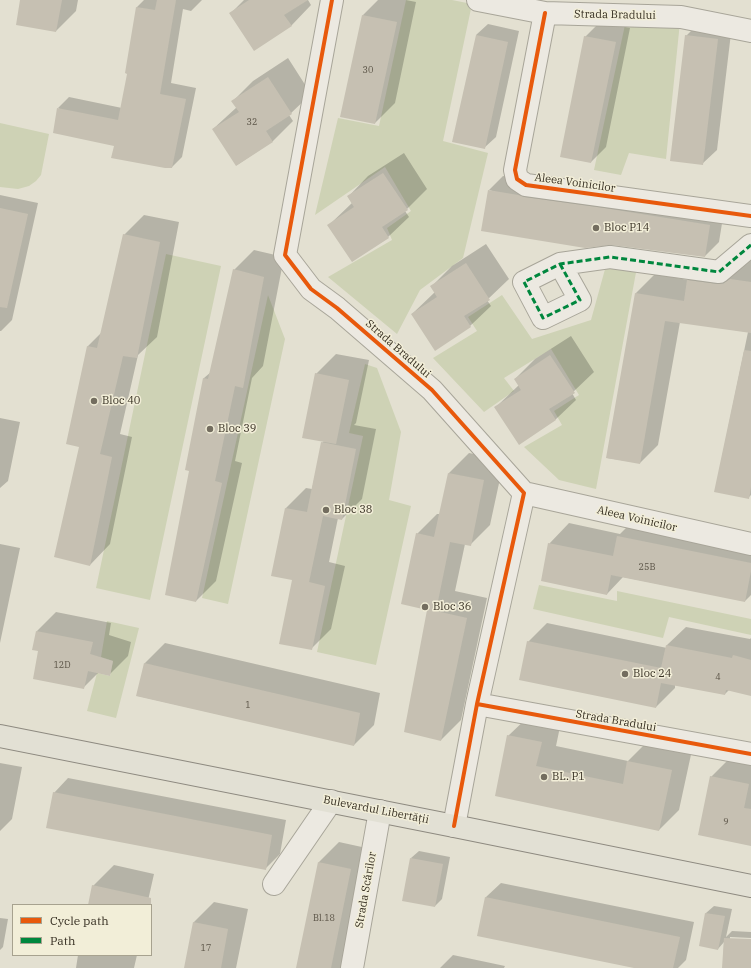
<!DOCTYPE html>
<meta charset="utf-8">
<style>
body{margin:0}
#map{position:relative;width:751px;height:968px;overflow:hidden;background:#e3e0d1;font-family:"IBM Plex Serif",serif}
canvas{display:block}
.legend{position:absolute;left:12px;top:904px;width:140px;height:52px;box-sizing:border-box;background:#f2eed8;border:1px solid #a7a28f;margin:0;padding:5px 7px;list-style:none;font-size:12px;color:#362f22}
.legend li{display:flex;align-items:center;gap:8px;height:20px}
.legend b{width:20px;border:1px solid #a7a28f}
</style>
<div id="map">
<canvas width="751" height="968"></canvas>
<ul class="legend">
<li><b style="height:5px;background:#e8590c"></b>Cycle path</li>
<li><b style="height:5px;background:#00873e"></b>Path</li>
</ul>
</div>
<script>
const context = document.querySelector('canvas').getContext('2d');
context.lineJoin = 'round';
function fillPath(path, color) { context.fillStyle = color; context.fill(path, 'evenodd'); }
const poly = rows => new Path2D(rows.map(r => 'M' + r).join(''));
function trace(path, color, width, dash) { context.strokeStyle = color; context.lineWidth = width; context.lineCap = dash ? 'butt' : 'round'; context.setLineDash(dash || []); context.stroke(path); }
function write(font, color, halo, rows, align = 'center') {
  context.font = font + ' "IBM Plex Serif",serif'; context.lineWidth = 3; context.setLineDash([]); context.textBaseline = 'middle'; context.strokeStyle = halo; context.fillStyle = color; for (const [text, x, y, turn = 0] of rows) {
    context.save(); context.translate(x, y); context.rotate((+turn || 0) * Math.PI / 180); context.textAlign = isNaN(turn) ? turn : align; if (halo) context.strokeText(text, 0, 0); context.fillText(text, 0, 0); context.restore();
  }
}
fillPath(poly([
 [406,0,452,0,472,4,443,141,488,153,463,258,420,290,397,334,328,277,392,240,387,228,411,211,385,167,315,215,338,118,379,126],
 [626,20,680,22,666,159,629,153,621,175,594,170],
 [0,123,49,134,41,175,36,181,29,186,18,189,0,187],
 [166,254,221,266,150,600,96,588],
 [607,262,637,267,596,489,559,480,524,447,562,425,554,411,579,395,551,349,504,378,514,391,484,412,433,358,477,331,468,317,502,295,532,339,591,320],
 [268,295,285,339,228,604,202,598],
 [365,364,377,368,401,432,389,500,411,506,376,665,317,652,363,436,349,433],
 [539,585,617,601,617,591,751,619,751,635,669,617,663,638,533,609],
 [107,621,139,628,116,718,87,711,97,673,110,676,113,661,101,657]
]), '#ced2b5');
fillPath(poly([
 [21,0,78,0,76,11,56,31],
 [144,0,202,0,191,11,183,9,171,83,196,88,182,157,171,168,112,157,115,145,58,108,69,97,122,108,129,73,137,7],
 [244,0,308,0,311,5,291,26,231,13],
 [378,0,406,0,416,2,395,103,375,123,363,15],
 [701,21,732,25,717,150,702,164,686,36],
 [600,22,630,28,606,147,591,162,585,37],
 [488,24,519,31,496,137,484,148,476,35],
 [288,58,311,94,289,115,293,121,273,141,237,165,213,129,237,107,233,101,253,81],
 [404,153,427,189,405,211,409,217,388,237,329,225,352,203,348,197,368,176],
 [503,176,724,211,719,242,705,256,489,190],
 [0,195,38,203,12,320,1,331,0,331],
 [144,215,179,222,157,337,138,355,120,434,132,437,110,544,90,565,80,446,67,443,88,346,102,332,124,235],
 [486,244,509,279,487,300,491,306,470,326,412,314,435,292,432,286,452,266],
 [254,250,284,257,263,366,252,378,235,461,242,463,216,581,196,601,190,470,204,378,211,372,234,270],
 [749,261,751,261,751,495,748,498,715,491,748,332,680,322,658,445,640,463,607,458,636,293,655,274,688,280,707,262,742,266],
 [571,336,594,372,572,393,576,400,555,420,496,407,519,385,515,379,535,359],
 [336,354,369,360,356,423,354,425,376,429,362,499,342,519,338,518,329,562,345,566,331,629,311,649,293,579,286,508,306,488,312,489,322,443,324,441,316,374],
 [0,418,20,422,8,481,0,488],
 [469,453,504,460,490,525,470,545,465,544,455,591,487,598,461,720,441,740,428,609,417,534,437,514,440,514,449,473],
 [638,516,751,539,751,595,745,601,623,577,607,594,549,544,569,523,620,534],
 [0,544,20,548,0,643],
 [56,612,111,623,109,635,131,642,128,656,109,675,99,672,84,687,40,651,37,631],
 [547,623,667,648,667,645,686,627,750,639,751,638,751,693,729,690,725,694,675,685,675,688,656,707,528,642],
 [165,643,380,693,374,725,354,745,138,696,145,663],
 [529,716,561,722,556,746,628,761,648,741,692,750,679,810,659,830,496,795,508,736],
 [731,757,751,761,751,845,711,777],
 [0,763,22,767,12,819,0,831],
 [68,778,286,820,280,854,265,869,54,793],
 [339,842,371,849,347,968,297,968,319,862],
 [419,851,450,857,442,899,435,906,411,858],
 [114,865,154,874,147,905,89,905,93,886],
 [501,883,694,922,686,960,678,968,639,968,478,935,486,897],
 [214,902,248,909,236,968,185,968,194,922],
 [714,906,732,909,726,937,732,931,751,932,751,938,730,937,730,939,751,940,751,968,723,968,724,942,718,949,700,945,706,913],
 [0,918,8,919,3,947,0,950],
 [78,955,137,955,134,968,76,968],
 [453,955,505,966,504,968,440,968]
]), '#0003');
fillPath(poly([
 [20,0,62,0,56,32,16,25],
 [157,0,176,0,160,94,186,99,172,168,165,168,111,158,114,146,53,133,57,108,118,120,127,74,125,73,136,7,155,10],
 [249,0,308,0,284,15,292,26,254,51,229,13],
 [362,15,397,22,375,124,340,117],
 [476,35,508,42,485,149,452,142],
 [685,35,718,39,703,165,670,161],
 [584,36,616,42,591,163,560,157],
 [268,77,292,114,266,131,273,142,236,166,212,129,239,112,231,101],
 [383,173,408,210,382,227,389,238,352,262,327,225,354,207,347,196],
 [488,190,518,195,524,197,604,208,710,225,705,257,612,245,585,248,481,231],
 [0,208,28,214,7,308,0,307],
 [123,234,160,242,137,358,123,356,100,454,112,457,90,566,54,557,79,447,66,444,87,346,97,348],
 [466,263,490,300,464,316,471,327,435,351,411,314,437,297,430,286],
 [233,269,264,277,243,388,235,386,215,481,222,483,196,602,165,595,189,471,185,470,203,378,208,379],
 [730,279,751,282,751,333,665,321,640,464,606,458,635,293,684,301,687,280,718,284,723,284],
 [744,350,751,351,751,487,749,499,714,492],
 [550,355,575,393,549,409,556,420,519,445,494,407,521,390,514,379],
 [315,373,349,380,336,444,302,438],
 [321,442,356,449,342,520,323,516,309,582,325,586,312,650,279,644,292,580,271,576,285,508,307,512],
 [448,473,484,480,471,546,450,542,436,611,467,618,441,741,404,732,427,610,401,604,416,533,434,537],
 [617,536,751,563,751,571,745,602,611,575,607,595,541,581,548,543,613,556],
 [36,631,93,642,90,654,113,661,110,676,88,671,84,689,33,679,38,651,32,650],
 [527,641,661,668,666,645,732,658,733,655,751,660,751,696,726,690,725,695,661,683,656,708,519,680],
 [144,663,360,713,354,746,136,696],
 [507,735,542,742,536,766,623,784,627,761,672,770,659,831,495,796],
 [710,776,749,784,744,808,751,809,751,846,698,835],
 [53,792,272,835,266,870,46,828],
 [410,858,443,864,435,907,402,901],
 [318,862,351,869,331,968,296,968],
 [92,885,151,898,151,905,88,905],
 [485,897,680,937,673,968,634,968,477,936],
 [705,913,725,916,718,950,699,946],
 [193,922,228,929,221,968,184,968],
 [724,938,751,939,751,968,722,968]
]), '#c6c0b2');
const minor = poly([
 [332,0,285,255,311,289,337,308,432,390,524,493],
 [478,0,545,13,681,17,751,31],
 [545,13,515,170,517,179,526,185,751,216],
 [560,264,580,300,543,318,524,282,560,264,610,257,719,272,751,245],
 [524,493,751,544],
 [477,704,751,754],
 [454,826,477,704,524,493],
 [274,884,331,801],
 [352,968,380,811]
]);
const major = poly([
 [0,736,454,826,751,886]
]);
trace(minor, '#a8a599', 24);
trace(major, '#8e8a80', 24);
trace(minor, '#ece9e1', 22);
trace(major, '#e2e0d4', 22);
trace(poly([
 [560,264,580,300,543,318,524,282,560,264,610,257,719,272,751,245]
]), '#00873e', 3, [6, 3]);
trace(poly([
 [332,0,285,255,311,289,337,308,432,390,524,493,477,704,454,826],
 [545,13,515,170,517,179,526,185,751,216],
 [477,704,751,754]
]), '#e8590c', 4);
for (const [x, y, r, color] of [
 [596,228,4,"#736d5f"],
 [94,401,4,"#736d5f"],
 [210,429,4,"#736d5f"],
 [326,510,4,"#736d5f"],
 [425,607,4,"#736d5f"],
 [625,674,4,"#736d5f"],
 [544,777,4,"#736d5f"]
]) { const dot = new Path2D(); dot.arc(x, y, r, 0, 2 * Math.PI); context.fillStyle = color; context.fill(dot); trace(dot, '#f2eed8', 1.5); }
write('9px', '#5a5346', null, [
 ["30",368,70],
 ["32",252,122],
 ["25B",647,567],
 ["12D",62,665],
 ["4",718,677],
 ["1",248,705],
 ["9",726,822],
 ["Bl.18",324,918],
 ["17",206,948]
]);
write('11px', '#362f22', '#f2eed8', [
 ["Strada Bradului",615,15,1],
 ["Aleea Voinicilor",575,183,8],
 ["Strada Bradului",398,349,41],
 ["Aleea Voinicilor",637,519,13],
 ["Strada Bradului",616,721,10],
 ["Bulevardul Libertății",376,810,11],
 ["Strada Scărilor",366,890,-80]
]);
write('11px', '#362f22', '#f2eed8', [
 ["Bloc P14",604,228],
 ["Bloc 40",102,401],
 ["Bloc 39",218,429],
 ["Bloc 38",334,510],
 ["Bloc 36",433,607],
 ["Bloc 24",633,674],
 ["BL. P1",552,777]
], 'left');
</script>
